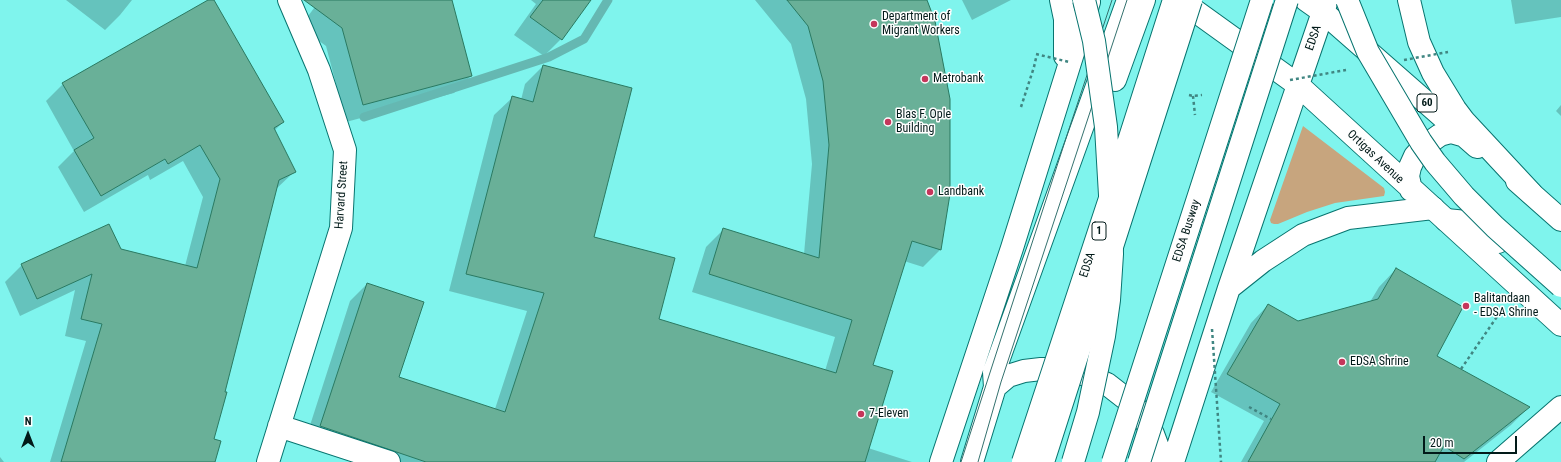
<!DOCTYPE html>
<style>
body{margin:0}
#map{position:relative;width:1561px;height:462px;overflow:hidden;background:#7ff4ed;font-family:"Roboto Condensed",sans-serif}
canvas{display:block}
.north{position:absolute;left:8px;top:414px;width:40px;height:40px;-webkit-text-stroke:3px #fefefe;paint-order:stroke;rotate:0deg;font-size:11px;font-weight:700;line-height:16px;text-align:center;color:#021a19}
.north::after{content:'';display:block;margin:auto;width:14px;height:18px;background:#021a19;clip-path:polygon(50% 0,100% 100%,50% 72%,0 100%)}
.scale{position:absolute;left:1423px;top:436px;width:94px;height:18px;box-sizing:border-box;border:2px solid #021a19;border-top:0;padding-left:5px;font-size:12px;line-height:14px;white-space:nowrap;color:#021a19;-webkit-text-stroke:3px #fefefe;paint-order:stroke}
</style>
<div id="map">
<canvas width="1561" height="462"></canvas>
<div class="north">N</div>
<div class="scale">20 m</div>
</div>
<script>
const context = document.querySelector('canvas').getContext('2d');
context.lineJoin = 'round';
function fillPath(path, color) { context.fillStyle = color; context.fill(path, 'evenodd'); }
const poly = rows => new Path2D(rows.map(r => 'M' + r).join(''));
function trace(path, color, width, dash) { context.strokeStyle = color; context.lineWidth = width; context.lineCap = dash ? 'butt' : 'round'; context.setLineDash(dash || []); context.stroke(path); }
function write(font, color, halo, rows, align = 'center') {
  context.font = font + ' "Roboto Condensed",sans-serif'; context.lineWidth = 3; context.setLineDash([]); context.textBaseline = 'middle'; context.strokeStyle = halo; context.fillStyle = color; for (const [text, x, y, turn = 0] of rows) {
    context.save(); context.translate(x, y); context.rotate((+turn || 0) * Math.PI / 180); context.textAlign = isNaN(turn) ? turn : align; if (halo) context.strokeText(text, 0, 0); context.fillText(text, 0, 0); context.restore();
  }
}
fillPath(poly([
 [1303,126,1384,188,1385,192,1384,196,1335,203,1307,212,1278,224,1274,224,1271,223,1270,220]
]), '#c7a57e');
fillPath(poly([
 [66,0,132,0,120,15,105,30],
 [210,0,212,0,283,122,274,131,294,172,275,190,212,439,214,462,50,462,86,341,65,336,75,290,20,316,5,282,22,265,120,250,185,266,203,197,183,161,150,180,148,175,84,212,58,167,74,151,46,101,63,84],
 [320,0,451,0,471,76,454,93,346,122,326,46,300,27],
 [531,0,589,0,561,39,544,56,514,35,536,4],
 [755,0,926,0,949,194,940,250,923,267,904,261,872,365,868,448,912,462,359,462,304,444,350,301,367,284,397,378,495,409,527,311,449,291,494,115,512,98,521,100,525,84,543,66,593,238,658,319,825,371,835,337,692,292,706,247,724,229,804,254,812,164,806,99,791,44],
 [962,0,1011,0,972,20],
 [1511,0,1561,0,1561,17,1515,24],
 [1561,105,1561,116,1556,111],
 [1396,269,1436,356,1528,408,1511,425,1464,462,1241,462,1264,421,1211,392,1251,323,1268,305,1298,322,1370,302,1379,287],
 [0,457,4,462,0,462]
]), '#0003');
trace(poly([
 [364,117,549,57,584,39,608,0]
]), '#65b8b2', 9);
const building = poly([
 [208,0,214,0,284,122,274,128,296,172,279,180,225,392,227,392,214,439,221,441,215,462,61,462,102,324,81,319,92,274,37,299,21,264,109,224,121,249,197,268,220,179,200,145,168,164,165,159,101,196,74,150,94,138,62,83,208,0],
 [304,0,452,0,472,76,363,105,342,28,304,0],
 [543,0,591,0,562,40,530,17,543,0],
 [787,0,927,0,935,21,950,99,950,194,941,250,912,241,873,365,893,371,865,462,426,462,320,426,367,283,424,302,399,377,505,412,544,293,466,274,512,96,533,102,543,65,632,88,594,237,675,258,659,319,836,373,852,320,709,274,723,228,819,258,829,145,823,81,808,26,787,0],
 [1396,268,1463,307,1437,356,1530,407,1464,459,1444,446,1435,462,1248,462,1280,404,1227,374,1268,304,1298,321,1378,299,1396,268]
]);
fillPath(building, '#69b098');
trace(building, '#2a7961', 1);
const minor = poly([
 [1446,220,1477,223,1498,242],
 [279,426,389,462],
 [268,462,341,228,345,150,319,70,289,0],
 [1498,462,1561,407]
]);
const major = poly([
 [1180,0,1298,85,1561,325],
 [1306,0,1323,12,1477,147],
 [1110,50,1128,0],
 [1298,85,1323,12],
 [1517,181,1561,220],
 [1411,190,1408,176,1410,167,1415,156,1423,147,1440,135,1451,132,1465,136]
]);
const highway = poly([
 [1061,0,1065,19,1065,56],
 [1409,0,1419,42,1433,73,1455,109,1464,121,1531,193],
 [1323,12,1327,0],
 [1115,80,1144,0],
 [1229,288,1263,261,1303,235,1348,218,1433,208],
 [995,387,1008,376,1024,371,1041,369,1058,369,1075,371,1091,377,1107,384,1134,405,1144,419,1153,434,1159,450,1162,462],
 [941,462,1012,248,1089,2],
 [972,462,995,387,994,372,1110,50],
 [1173,462,1229,288,1298,85]
]);
trace(minor, '#07746f', 24);
trace(major, '#07746f', 24);
trace(highway, '#07746f', 24);
trace(poly([
 [1021,107,1034,67,1036,58],
 [1461,369,1503,308],
 [1249,407,1271,419]
]), '#408682', 2.5, [3, 3]);
trace(minor, '#fff', 22);
trace(major, '#fff', 22);
trace(highway, '#fff', 22);
trace(poly([
 [961,462,1069,129,1112,0],
 [978,462,1001,382,1127,0]
]), '#34716e', 1);
const minorBridge = poly([
 [1043,462,1191,0],
 [1113,462,1262,0]
]);
const highwayBridge = poly([
 [1347,0,1368,52,1421,142,1435,162,1464,196,1495,227,1561,286],
 [1023,462,1127,147,1174,0],
 [1073,462,1088,412,1104,336,1109,300,1112,254,1111,212,1106,127,1094,41,1084,0],
 [1139,462,1287,0]
]);
trace(minorBridge, '#07746f', 24, []);
trace(highwayBridge, '#07746f', 24, []);
trace(poly([
 [1036,54,1069,62],
 [1404,60,1448,52],
 [1290,80,1346,70],
 [1189,95,1193,96,1202,95],
 [1193,96,1195,115],
 [1212,329,1221,462]
]), '#408682', 2.5, [3, 3]);
trace(minorBridge, '#fff', 22);
trace(highwayBridge, '#fff', 22);
for (const [x, y, r, color] of [
 [874,24,4,"#c5365b"],
 [925,79,4,"#c5365b"],
 [888,122,4,"#c5365b"],
 [930,192,4,"#c5365b"],
 [1466,306,4,"#c5365b"],
 [1342,362,4,"#c5365b"],
 [861,414,4,"#c5365b"]
]) { const dot = new Path2D(); dot.arc(x, y, r, 0, 2 * Math.PI); context.fillStyle = color; context.fill(dot); trace(dot, '#fefefe', 1.5); }
for (const [x, y, w] of [
 [1427,103,20],
 [1099,231,14]
]) { const box = new Path2D(); box.roundRect(x - w / 2, y - 9, w, 18, 3); context.fillStyle = '#fefefe'; context.fill(box); trace(box, '#021a19', 1); }
write('bold 11px', '#021a19', null, [
 ["60",1427,103],
 ["1",1099,231]
]);
write('12px', '#021a19', '#fefefe', [
 ["Department of",882,17],
 ["Migrant Workers",882,31],
 ["Metrobank",933,79],
 ["Blas F. Ople",896,115],
 ["Building",896,129],
 ["Landbank",938,192],
 ["Balitandaan",1474,299],
 ["- EDSA Shrine",1474,313],
 ["EDSA Shrine",1350,362],
 ["7-Eleven",869,414]
], 'left');
write('12px', '#021a19', '#fefefe', [
 ["EDSA",1314,38,-71],
 ["Ortigas Avenue",1375,157,43],
 ["Harvard Street",342,195,-86],
 ["EDSA Busway",1187,231,-72],
 ["EDSA",1088,265,-72]
]);
</script>
